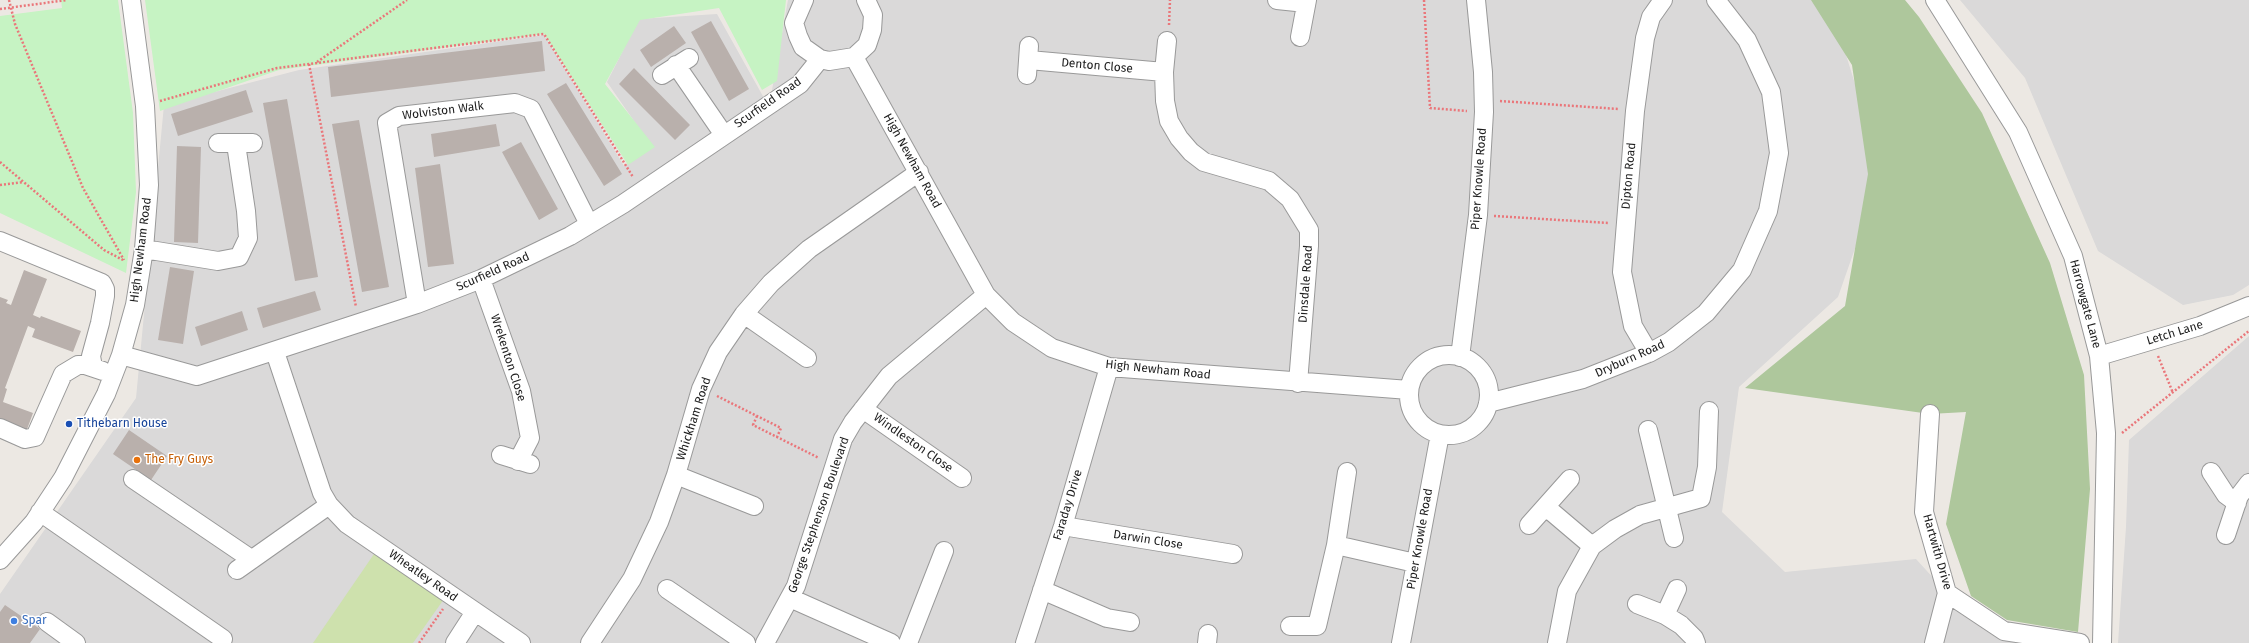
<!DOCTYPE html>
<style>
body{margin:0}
canvas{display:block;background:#ece8e3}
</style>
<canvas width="2249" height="643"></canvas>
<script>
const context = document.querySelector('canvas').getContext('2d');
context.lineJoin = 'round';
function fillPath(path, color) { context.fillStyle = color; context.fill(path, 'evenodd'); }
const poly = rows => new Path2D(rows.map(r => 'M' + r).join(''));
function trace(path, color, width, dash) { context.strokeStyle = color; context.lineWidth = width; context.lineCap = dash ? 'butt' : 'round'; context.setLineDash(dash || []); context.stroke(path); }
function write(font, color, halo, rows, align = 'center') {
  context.font = font + ' "Fira Sans",sans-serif'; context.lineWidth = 3; context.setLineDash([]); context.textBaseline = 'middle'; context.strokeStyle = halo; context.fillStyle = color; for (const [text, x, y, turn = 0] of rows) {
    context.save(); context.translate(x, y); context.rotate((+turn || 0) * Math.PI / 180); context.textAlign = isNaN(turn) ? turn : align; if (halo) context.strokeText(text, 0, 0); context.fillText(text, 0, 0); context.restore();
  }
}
fillPath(poly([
 [788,0,1829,0,1882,171,1838,297,1739,387,1722,512,1785,572,1916,559,1947,593,2004,631,2075,643,0,643,0,594,136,398,164,105,299,70,544,35,624,166,650,144,607,82,639,19,717,14,769,107],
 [1960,0,2249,0,2249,285,2233,295,2183,305,2098,251,2025,78],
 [2249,336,2249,643,2118,643,2126,527,2129,440]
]), '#dad9d9');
fillPath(poly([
 [374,554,444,599,413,643,313,643]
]), '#cee1ad');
fillPath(poly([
 [1811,0,1905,0,1919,17,1982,113,2050,263,2084,375,2090,489,2078,632,2007,620,1971,596,1946,524,1966,412,1930,414,1745,388,1845,306,1868,174,1852,65]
]), '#aec79c');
fillPath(poly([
 [61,0,118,0,133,113,136,192,126,273,0,213,0,16,62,8],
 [145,0,786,0,777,81,762,90,719,8,640,20,605,84,655,147,628,165,544,34,279,70,160,111]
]), '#c6f3c3');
fillPath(poly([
 [711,21,749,89,729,101,691,32],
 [674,26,686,43,651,67,640,50],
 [542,41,545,71,331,97,328,67],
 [634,68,690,125,675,140,619,84],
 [566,83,622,174,604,186,547,94],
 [246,90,253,112,178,136,171,114],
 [287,99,318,277,295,281,263,103],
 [359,120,389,287,362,292,332,124],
 [496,124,500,146,434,157,431,134],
 [521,142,558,209,539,220,502,152],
 [177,146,201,147,198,243,174,242],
 [440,164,454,264,428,267,415,168],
 [170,267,194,271,183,344,158,340],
 [24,270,47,279,33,315,40,318,41,316,81,331,73,352,32,337,35,329,28,326,5,388,7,389,3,402,33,413,26,432,0,422,0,297,8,300,6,303,11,305],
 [315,291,321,310,263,328,257,308],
 [242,311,248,330,201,346,195,327],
 [129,430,167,456,151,480,113,454],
 [5,605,40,629,30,643,0,643,0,612]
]), '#b9b0ac');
const minor = poly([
 [804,0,794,23,798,36,803,47,820,59,829,61,854,57,867,45,872,30,873,15,866,0],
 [1277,0,1306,3],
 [1935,0,2018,132,2073,256,2099,356,2106,433,2102,643],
 [1300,37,1307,0],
 [1167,41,1164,72,1165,101,1169,121,1179,138,1191,152,1204,162,1269,181,1290,199,1309,230,1309,246,1298,383],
 [854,57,986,295,1013,322,1052,348,1109,367,1409,390],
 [1029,60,1164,72],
 [676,65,724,135],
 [662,75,689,58],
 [1027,75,1029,46],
 [218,143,253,143],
 [0,241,102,283,105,289,105,296,100,323,91,356,93,367],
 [144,249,218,261,239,257,248,238,246,211,236,144],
 [481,279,521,391,530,438,518,461],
 [417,304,387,123,399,116,515,103,531,109,589,224],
 [744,314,807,358],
 [275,352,322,493,329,505,347,524,521,643],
 [1649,353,1633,326,1622,272,1635,111,1645,38,1651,17,1663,0],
 [121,355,197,376,417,304,481,279,570,236,623,204,800,84,820,59],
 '1409 395a40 40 0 1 1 80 0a40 40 0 1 1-80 0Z',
 [2099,356,2200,326,2249,306],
 [1460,357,1478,215,1484,112,1483,72,1476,0],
 [1488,403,1583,379,1649,353,1669,342,1706,313,1742,270,1768,211,1779,153,1771,92,1747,40,1716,0],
 [863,409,962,478],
 [1930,414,1924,512,1947,593,2004,631,2080,643],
 [0,428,25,439,35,437,63,374,78,365,85,365,103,371],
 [1648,430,1674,538],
 [501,455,530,464],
 [2211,472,2226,495,2237,503],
 [676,475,754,506],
 [133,479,251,559],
 [1546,507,1592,546],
 [40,512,223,639],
 [1529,525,1570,479],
 [1063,526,1233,554],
 [2226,535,2239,496,2249,483],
 [1336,545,1415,563],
 [0,560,34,522,63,478,106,394,121,355,135,305,144,249,149,185,145,106,131,0],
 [237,570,329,505],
 [667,589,746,643],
 [1042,590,1107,618,1130,622],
 [790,598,891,643],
 [1637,604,1665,615,1681,625,1694,638,1696,643],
 [1665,615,1677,589],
 [47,622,76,643],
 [1290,626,1317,626,1336,545,1347,472],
 [455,643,475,612],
 [590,643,632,579,659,522,676,475,701,389,718,352,744,314,771,283,809,249,919,172],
 [765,643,796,586,843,439,853,422,889,376,986,295],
 [908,643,944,551],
 [1025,643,1063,526,1109,367],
 [1207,643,1208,634],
 [1401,643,1440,434],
 [1557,643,1567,591,1592,546,1615,529,1640,515,1701,498,1707,467,1709,411],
 [1934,643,1947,593]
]);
trace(minor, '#999', 20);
trace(poly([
 [9,0,15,24,83,188,124,260],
 [1424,0,1430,108,1467,111],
 [0,9,67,0],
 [1169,25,1170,0],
 [317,62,407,0],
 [309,64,356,307],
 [160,101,277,68,544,34,633,177],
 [1500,101,1619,109],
 [0,162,104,250,123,260],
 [0,185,23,182],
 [1494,216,1609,223],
 [2158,356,2173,393],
 [717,396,781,428,777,437],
 [757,416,753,425,819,458],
 [2122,433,2249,331],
 [419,643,443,609]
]), '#ea767a', 2.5, [2, 2]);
trace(minor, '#fff', 18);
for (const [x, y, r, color] of [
 [69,424,4,"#1a4fb4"],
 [137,460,4,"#e8710a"],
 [14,621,4,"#3f7fe0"]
]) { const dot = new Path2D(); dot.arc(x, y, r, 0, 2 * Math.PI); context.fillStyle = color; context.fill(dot); trace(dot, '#fff', 1.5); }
write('12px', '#1c1c1c', '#fff', [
 ["Denton Close",1097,66,5],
 ["Scurfield Road",768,103,-35],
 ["Wolviston Walk",443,111,-7],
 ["High Newham Road",912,161,61],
 ["Dipton Road",1629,176,-85],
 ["Piper Knowle Road",1479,179,-86],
 ["High Newham Road",141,250,-83],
 ["Scurfield Road",493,272,-24],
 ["Dinsdale Road",1306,284,-86],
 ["Harrowgate Lane",2085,304,75],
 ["Letch Lane",2175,333,-17],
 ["Wrekenton Close",508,358,72],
 ["Dryburn Road",1630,359,-24],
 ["High Newham Road",1158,370,6],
 ["Whickham Road",694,419,-72],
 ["Windleston Close",913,443,35],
 ["Faraday Drive",1068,505,-73],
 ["George Stephenson Boulevard",819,515,-71],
 ["Piper Knowle Road",1420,539,-80],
 ["Darwin Close",1148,540,9],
 ["Hartwith Drive",1937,552,74],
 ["Wheatley Road",423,576,35]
]);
write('12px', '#164399', '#fff', [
 ["Tithebarn House",77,424]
], 'left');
write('12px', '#c56008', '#fff', [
 ["The Fry Guys",145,460]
], 'left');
write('12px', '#366cbe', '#fff', [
 ["Spar",22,621]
], 'left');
</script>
